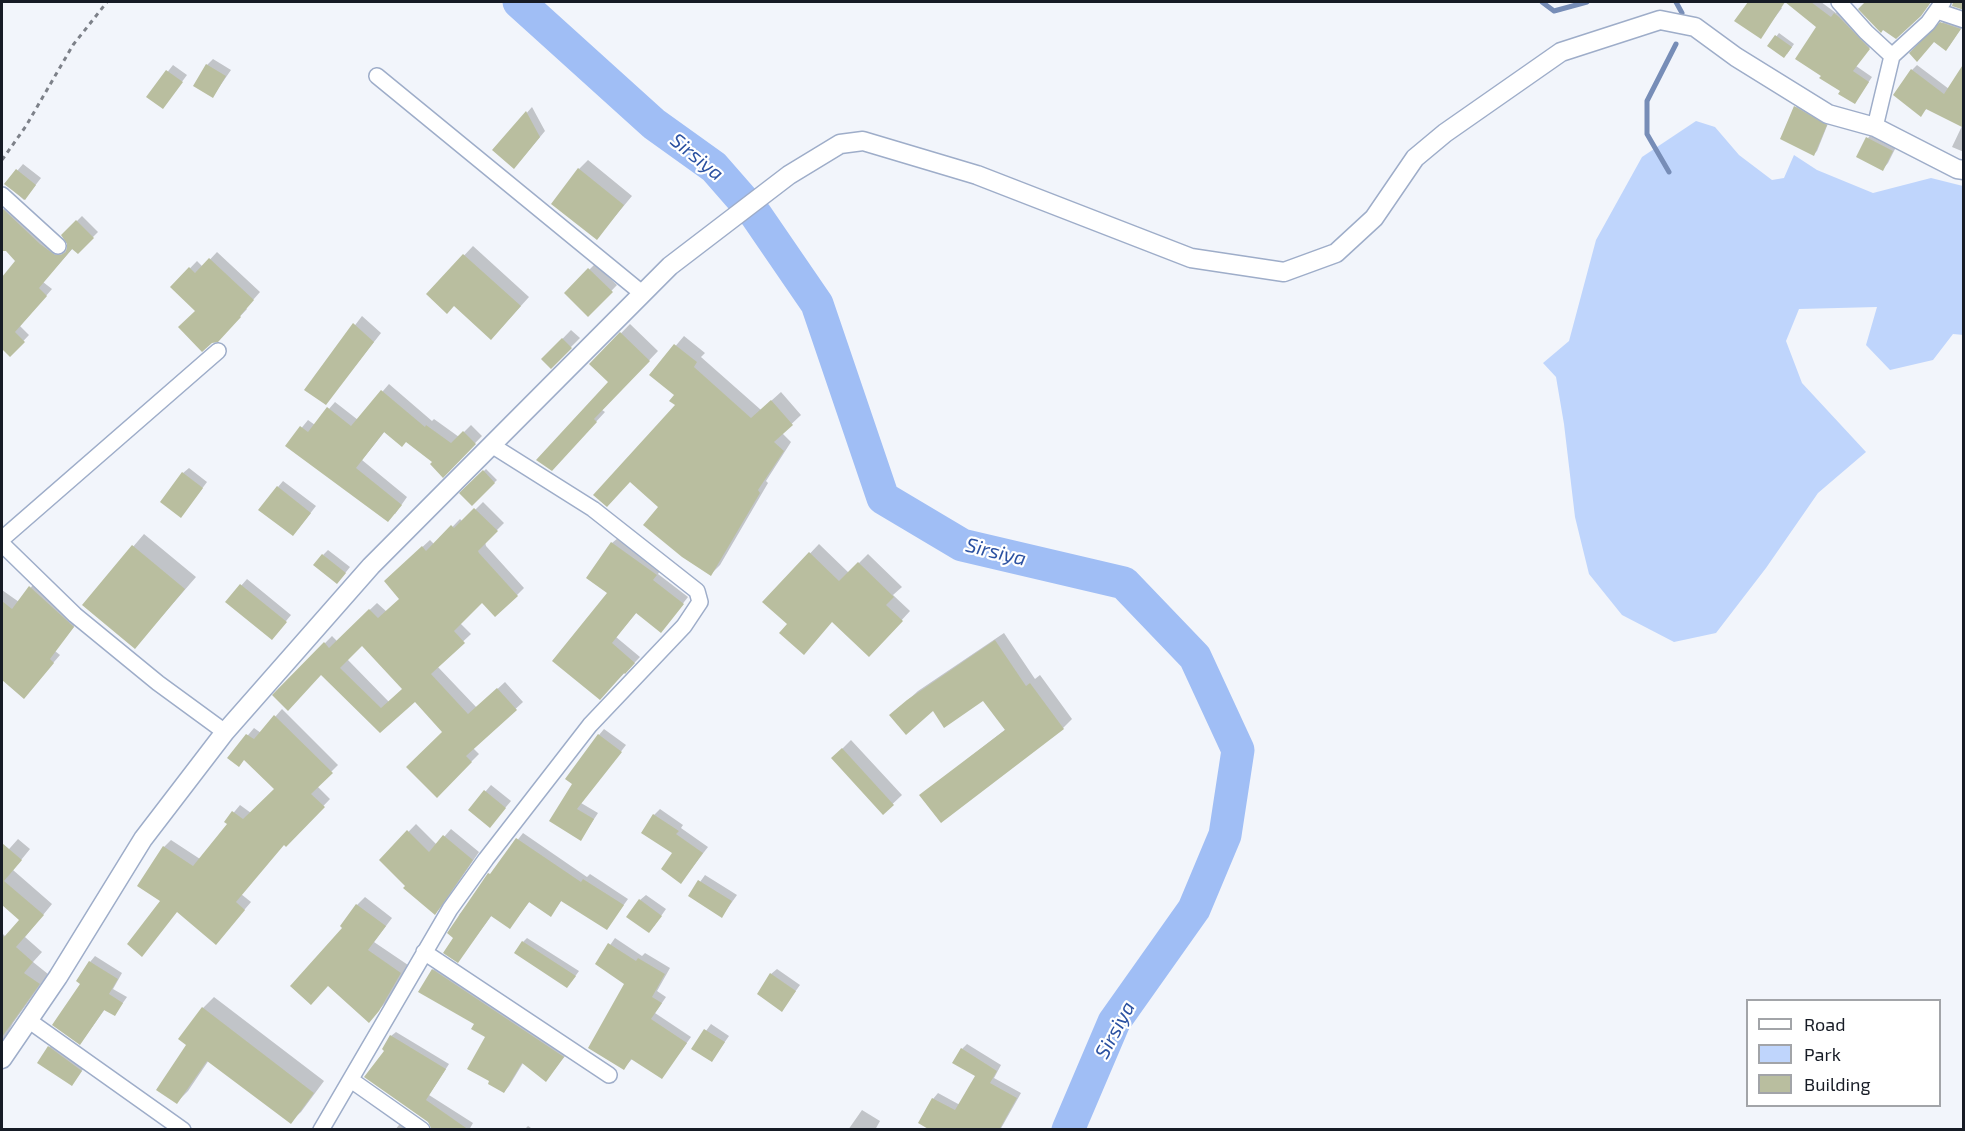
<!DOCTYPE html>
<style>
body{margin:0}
#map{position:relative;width:1965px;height:1131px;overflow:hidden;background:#f2f5fb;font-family:"Exo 2",sans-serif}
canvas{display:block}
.frame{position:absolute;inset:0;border:3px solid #161b25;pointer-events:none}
.legend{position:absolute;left:1746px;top:999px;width:195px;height:108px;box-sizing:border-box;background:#fff;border:2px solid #a2a4a8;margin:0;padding:8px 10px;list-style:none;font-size:18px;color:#161b25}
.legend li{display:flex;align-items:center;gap:12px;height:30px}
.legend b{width:30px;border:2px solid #a2a4a8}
</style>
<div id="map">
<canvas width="1965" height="1131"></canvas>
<div class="frame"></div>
<ul class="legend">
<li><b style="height:8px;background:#fff"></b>Road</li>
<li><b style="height:16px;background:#bfd5fc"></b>Park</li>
<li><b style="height:16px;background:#b9be9f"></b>Building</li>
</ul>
</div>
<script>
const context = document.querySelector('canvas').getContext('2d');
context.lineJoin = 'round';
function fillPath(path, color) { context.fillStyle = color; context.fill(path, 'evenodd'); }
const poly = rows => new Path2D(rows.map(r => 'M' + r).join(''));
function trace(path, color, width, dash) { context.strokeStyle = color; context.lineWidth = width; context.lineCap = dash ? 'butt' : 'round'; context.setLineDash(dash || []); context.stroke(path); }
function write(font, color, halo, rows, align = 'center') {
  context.font = font + ' "Exo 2",sans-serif'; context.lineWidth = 4.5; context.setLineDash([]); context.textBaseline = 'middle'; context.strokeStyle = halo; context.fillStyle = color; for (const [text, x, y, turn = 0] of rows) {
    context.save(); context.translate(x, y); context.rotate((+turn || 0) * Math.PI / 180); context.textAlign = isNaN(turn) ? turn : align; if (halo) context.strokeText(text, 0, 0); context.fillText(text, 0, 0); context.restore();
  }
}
fillPath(poly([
 [1696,121,1715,127,1739,155,1772,180,1784,178,1794,155,1817,170,1873,193,1931,178,1963,186,1964,335,1953,334,1933,360,1890,370,1866,345,1877,307,1799,309,1786,341,1802,383,1866,452,1818,493,1766,568,1716,633,1674,642,1622,615,1589,574,1575,517,1564,424,1556,377,1543,363,1569,341,1596,240,1642,157]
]), '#bfd5fc');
fillPath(poly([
 [1749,2,1772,2,1782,8,1760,37,1736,21],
 [1786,2,1821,2,1836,13,1840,9,1873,43,1856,66,1872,77,1855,102,1842,91,1818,27],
 [1867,2,1931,2,1924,11,1860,9],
 [1944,21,1962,27,1949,46,1934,40,1912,53],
 [1779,33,1794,44,1787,54,1769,46],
 [213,59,231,70,213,96,207,65],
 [173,65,187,75,163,107,148,97],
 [1917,65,1949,89,1964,73,1964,152,1952,147,1962,126,1927,108,1921,115,1912,70],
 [1799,104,1829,121,1817,151,1814,154,1796,107],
 [532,107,545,131,520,161,494,150],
 [1873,132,1897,145,1888,163,1883,169,1868,138],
 [588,160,632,196,597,238,579,169],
 [23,164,41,178,24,200,6,184],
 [9,205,63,251,68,249,69,243,63,235,82,216,98,232,78,252,73,248,43,282,52,289,20,326,29,335,10,355,2,347,2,279,18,261,2,243,2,211],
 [473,246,529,297,500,329,454,305,428,294],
 [217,252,260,292,246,308,247,309,218,340,197,311,172,287,197,261,203,267],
 [595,264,617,285,588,315,566,293],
 [362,316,381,333,326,403,306,390],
 [630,324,658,351,602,410,605,412,560,461,610,382,591,364],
 [571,330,580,338,551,367,543,359],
 [684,336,705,353,701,357,761,410,781,392,801,415,782,433,791,442,766,481,768,483,720,565,711,574,660,506,677,405,676,395,651,375],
 [389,384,432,421,434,419,459,437,471,425,482,436,443,476,435,461,407,440,385,431,362,460,407,497,395,514,287,446,308,420,315,425,335,402,358,420],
 [189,468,207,482,186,510,183,473],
 [486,469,497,480,472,504,461,493],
 [283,481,316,506,298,529,278,487],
 [483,502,504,523,485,542,486,546,524,588,517,595,482,601,460,623,471,634,437,666,477,708,505,682,523,702,473,748,479,754,437,796,444,732,415,700,380,731,322,673,274,695,332,636,337,641,377,603,387,612,401,599,393,574,430,540,435,545,460,519,463,522],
 [362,644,404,689,389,702,347,659],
 [144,534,196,577,135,647,84,604],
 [618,538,661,569,658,574,688,597,666,625,637,612,616,637,640,657,605,693,612,543],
 [819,544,849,573,868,554,902,587,893,595,910,611,878,646,832,620,789,624,764,602],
 [328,550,350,567,342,577,323,555],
 [247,579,291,615,277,632,227,602],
 [37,580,80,619,55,651,60,655,24,697,2,678,2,640,6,635,2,633,2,590,19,602],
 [1004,633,1035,679,1040,675,1072,719,1063,728,941,821,921,795,1006,729,984,699,933,709,900,707,918,691],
 [282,709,338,765,317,786,330,799,286,845,284,843,241,894,251,902,222,936,162,900,164,847,171,840,200,859,229,824,226,822,240,805,251,813,276,789,245,758,229,758,254,728,261,733],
 [604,729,626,745,581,803,598,813,581,839,551,821,574,784,599,735],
 [851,740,902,795,883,813,833,758],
 [491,785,511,801,495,820,470,810],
 [660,809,683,825,681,828,708,847,681,882,674,852,654,815],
 [416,824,437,845,451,829,479,852,442,906,435,913,381,860],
 [523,833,587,877,590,874,628,899,607,928,562,900,551,915,530,901,510,927,492,915,458,961,455,937,459,915],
 [18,839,30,849,13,870,52,904,25,937,42,952,33,962,48,974,13,1023,2,1044,2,933,6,937,21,920,2,903,2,857],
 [705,875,737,895,722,916,690,896],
 [646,895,666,909,654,926,640,900],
 [365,897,392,918,374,942,408,965,387,1001,376,1013,344,928,357,905],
 [527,938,579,971,571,982,523,942],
 [615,938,642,956,645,953,670,968,657,991,666,997,655,1013,691,1037,662,1077,633,1058,624,1068,626,983,597,964],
 [95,956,122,973,113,989,127,997,115,1014,105,1009,85,1037,82,984,90,962],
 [438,964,569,1051,551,1074,523,1063,509,1086,504,1092,487,1036,433,970],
 [777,969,800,985,782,1010,771,974],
 [214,997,324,1081,301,1112,290,1122,209,1060,188,1091,177,1102,188,1045,203,1008],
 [711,1024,729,1036,712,1060,693,1049],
 [396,1032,449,1064,429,1095,473,1123,469,1130,433,1130,387,1051,391,1036],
 [55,1042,87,1064,72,1084,49,1047],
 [967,1044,1001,1065,994,1078,1021,1093,1000,1130,948,1130,933,1099,938,1093,960,1105,977,1076,962,1049],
 [862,1110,880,1121,875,1130,848,1130],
 [403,1120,417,1130,395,1130],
 [528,1126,534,1130,524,1130]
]), '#0003');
trace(poly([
 [1542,2,1554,11,1587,2],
 [1676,2,1682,13],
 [1669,172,1647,134,1647,101,1676,44]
]), '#778db7', 5);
trace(poly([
 [519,2,654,124,714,167,756,215,817,304,883,498,962,545,1124,583,1195,657,1238,750,1225,835,1194,909,1114,1022,1068,1130]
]), '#a0bef5', 33);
fillPath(poly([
 [1748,2,1811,2,1831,17,1834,13,1839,17,1870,49,1853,71,1869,82,1855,104,1838,94,1840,91,1819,78,1821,76,1795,59,1816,27,1785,2,1761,39,1734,21],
 [1865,2,1931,2,1921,16,1896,39,1883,30,1881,33,1858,9],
 [1953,2,1964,2,1964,10,1952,6],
 [1940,22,1961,29,1946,51,1934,42,1917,62,1909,53],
 [1775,35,1792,47,1784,58,1767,46],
 [1964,63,1964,128,1926,109,1921,117,1893,95,1911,69,1944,94],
 [206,64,226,76,213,98,193,86],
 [166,70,183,82,163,109,146,97],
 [1794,106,1827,125,1814,156,1780,139],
 [526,111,540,137,514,169,492,150],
 [1866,137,1893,151,1883,171,1856,157],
 [578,168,624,205,597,240,551,204],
 [16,169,36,185,25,200,4,184],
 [2,208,40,244,55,255,61,255,66,252,67,244,61,235,76,220,94,238,78,254,72,249,39,288,47,296,15,332,25,342,10,357,2,349,2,277,15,261,6,251,2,251],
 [463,254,521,306,491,340,454,306,447,314,426,294],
 [209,258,254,300,240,316,241,317,218,342,212,343,202,352,178,327,195,311,170,287,189,267,195,273],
 [588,268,613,292,588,317,564,293],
 [353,323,374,342,326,405,304,390],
 [620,332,650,361,594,419,597,422,552,471,536,460,608,382,589,364],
 [562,338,572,348,551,369,541,359],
 [674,344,697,362,694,367,751,418,771,400,793,425,774,442,784,451,758,490,760,493,711,576,682,557,643,525,658,507,630,482,607,507,593,495,675,405,669,401,674,395,649,375],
 [381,390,425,427,426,425,451,443,463,431,476,444,443,478,430,464,432,462,406,442,402,447,384,432,356,468,402,505,388,522,285,446,300,426,308,432,327,407,351,426],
 [483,470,495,483,472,506,459,493],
 [182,472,203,488,181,518,160,502],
 [277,486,311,513,293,536,258,510],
 [474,508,498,531,478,551,479,553,518,596,495,617,482,603,454,631,465,643,431,674,468,714,497,688,517,710,466,756,472,762,437,798,406,767,442,732,415,702,380,733,321,675,288,711,272,695,324,642,329,648,369,609,378,618,399,599,384,581,422,546,426,551,451,525,454,528],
 [362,646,402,689,381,708,340,668],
 [611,542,657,575,653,580,684,604,661,633,636,613,612,643,635,663,625,674,624,673,600,700,552,661,607,593,586,578],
 [132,545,185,589,135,649,82,605],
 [809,552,839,581,858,562,894,597,886,605,903,621,869,657,832,622,804,655,779,633,787,624,762,602],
 [322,554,346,573,337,584,313,565],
 [240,584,287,622,272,640,225,602],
 [29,586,74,627,50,659,54,663,24,699,2,680,2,601,12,609],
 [995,640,1026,686,1030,683,1064,729,941,823,919,795,1005,730,983,701,944,728,933,711,906,735,889,715,907,700],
 [274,715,333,773,311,794,325,807,286,847,284,845,236,902,245,910,216,945,177,912,142,957,127,944,160,901,137,886,163,846,193,866,227,824,224,822,232,811,243,819,274,789,244,760,239,767,227,758,246,734,254,739],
 [598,734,622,752,577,809,594,819,581,841,549,821,572,784,565,779],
 [842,748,894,805,883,815,831,758],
 [484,790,506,808,490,828,468,810],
 [653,814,679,831,676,834,703,853,681,884,661,869,672,853,641,833],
 [407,830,429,852,443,835,473,860,435,915,403,888,405,886,379,860],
 [516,838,581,882,583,879,624,905,607,930,561,901,551,917,529,902,510,929,491,916,458,963,443,953,453,938,447,933,488,873,490,874],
 [2,843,22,860,4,881,44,915,16,947,33,962,24,973,40,984,2,1037,2,934,4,937,19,920,2,905],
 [698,880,732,901,722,918,688,896],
 [639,899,662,916,649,933,626,917],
 [356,904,386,926,368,950,401,973,379,1011,369,1023,328,986,311,1005,290,986,342,928,340,926],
 [522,941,576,976,567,988,514,953],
 [608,943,636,961,638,958,665,974,652,997,662,1003,651,1019,687,1043,662,1079,631,1059,624,1070,588,1048,624,984,595,964],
 [89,961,118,979,109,994,123,1003,115,1016,104,1010,80,1045,52,1025,80,984,76,981],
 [432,969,564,1057,546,1082,522,1063,504,1093,488,1084,489,1081,467,1069,485,1037,471,1029,474,1024,418,992],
 [770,973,796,991,782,1012,757,994],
 [202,1007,314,1093,291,1124,207,1061,177,1104,156,1090,186,1045,178,1039],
 [704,1029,725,1042,712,1062,691,1049],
 [390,1035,446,1069,426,1100,469,1130,432,1130,428,1122,364,1077,384,1051,382,1049],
 [48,1046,82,1071,72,1086,37,1063],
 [961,1048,997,1071,990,1083,1017,1098,999,1130,930,1130,918,1123,932,1098,955,1110,975,1076,952,1063]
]), '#b9be9f');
const minor = poly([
 [1839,2,1866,32,1892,56,1875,127],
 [1937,11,1964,20],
 [1892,56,1928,23,1943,2],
 [377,76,643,294],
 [2,195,58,246],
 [2,539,218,351],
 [2,544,75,615,158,683,225,732],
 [424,952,609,1075],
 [28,1020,183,1130],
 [351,1080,422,1130],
 [321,1130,450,909,486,859,590,725,684,626,700,602,697,591,593,509,493,446]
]);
const tertiary = poly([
 [2,1059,58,977,143,839,225,732,371,566,670,266,789,175,840,144,863,141,977,175,1191,258,1284,272,1336,253,1374,218,1415,158,1445,133,1561,52,1660,20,1695,27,1736,57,1828,114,1875,127,1957,169,1964,170]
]);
trace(minor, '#9eadc9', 18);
trace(tertiary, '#9eadc9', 21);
trace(poly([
 [2,160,26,126,73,45,107,2]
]), '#7d8189', 3, [4.5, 4.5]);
trace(minor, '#fff', 15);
trace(tertiary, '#fff', 18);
write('italic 20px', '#2b51a1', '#fff', [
 ["Sirsiya",697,157,39],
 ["Sirsiya",996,552,14],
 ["Sirsiya",1115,1030,-62]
]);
</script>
